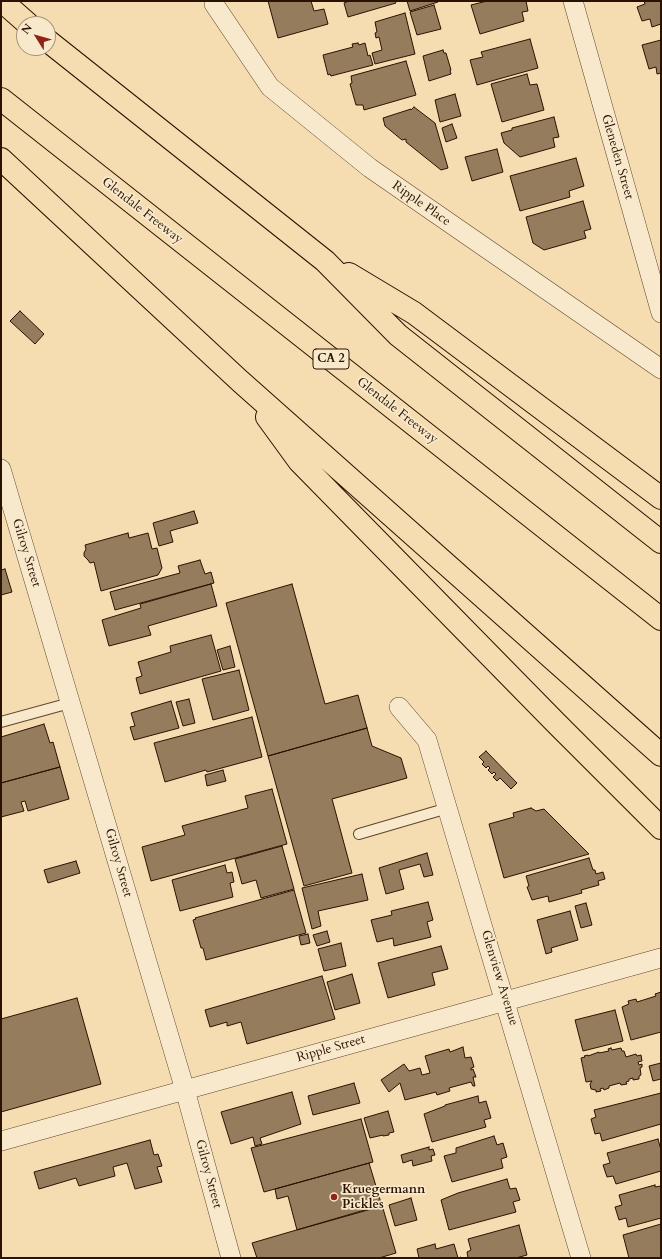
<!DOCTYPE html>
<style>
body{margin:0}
#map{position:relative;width:662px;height:1259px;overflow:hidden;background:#f6ddb1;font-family:Cardo,serif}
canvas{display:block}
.frame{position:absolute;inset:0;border:2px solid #2a1201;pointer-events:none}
.north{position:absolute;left:16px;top:16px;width:40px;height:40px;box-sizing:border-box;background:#f9e9cc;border:1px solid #a6937b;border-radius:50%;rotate:307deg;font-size:11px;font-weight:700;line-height:16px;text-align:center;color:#2a1201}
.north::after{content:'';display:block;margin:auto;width:14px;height:18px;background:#8f2418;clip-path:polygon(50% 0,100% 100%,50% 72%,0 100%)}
</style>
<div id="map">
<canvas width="662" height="1259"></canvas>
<div class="frame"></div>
<div class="north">N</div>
</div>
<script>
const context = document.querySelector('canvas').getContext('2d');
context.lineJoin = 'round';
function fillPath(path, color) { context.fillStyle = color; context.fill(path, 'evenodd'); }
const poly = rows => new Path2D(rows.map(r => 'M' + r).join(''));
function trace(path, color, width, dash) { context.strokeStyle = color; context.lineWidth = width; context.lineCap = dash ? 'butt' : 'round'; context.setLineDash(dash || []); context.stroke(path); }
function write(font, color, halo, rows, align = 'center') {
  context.font = font + ' Cardo,serif'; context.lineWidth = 3.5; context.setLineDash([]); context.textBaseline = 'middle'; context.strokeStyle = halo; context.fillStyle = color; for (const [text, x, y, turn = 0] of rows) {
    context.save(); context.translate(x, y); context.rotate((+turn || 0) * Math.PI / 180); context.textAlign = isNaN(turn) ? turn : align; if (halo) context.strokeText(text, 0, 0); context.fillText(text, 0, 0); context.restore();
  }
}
const building = poly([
 [268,1,311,1,314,11,324,9,328,24,278,38,268,1],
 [349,1,395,1,396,3,348,17,344,3,349,1],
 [407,1,438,1,438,2,410,11,407,1],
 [487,1,526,1,528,11,522,12,524,21,480,34,471,5,487,1],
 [644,1,661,1,661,24,652,27,650,19,642,21,637,7,645,4,644,1],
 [434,5,441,29,417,35,410,12,434,5],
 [405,13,415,54,375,64,372,53,382,50,379,37,376,38,375,33,377,32,375,22,405,13],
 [530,39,538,68,477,85,470,60,483,57,481,52,530,39],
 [661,40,661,73,657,74,656,67,649,69,642,45,661,40],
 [358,43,359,45,365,43,368,56,370,55,373,65,331,76,330,74,328,75,323,55,353,47,352,44,358,43],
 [443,50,444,53,446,53,451,70,450,70,451,74,429,81,423,56,443,50],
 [406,61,416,95,364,110,363,105,356,105,350,84,352,83,351,76,406,61],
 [527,74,530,85,537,84,544,110,502,122,491,84,527,74],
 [455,94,461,116,440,122,435,100,455,94],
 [414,107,435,123,448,168,441,170,406,142,406,139,402,140,385,126,383,118,411,109,411,110,414,107],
 [554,117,559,137,553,138,555,147,520,157,504,143,501,133,512,130,512,128,554,117],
 [452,124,457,138,446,142,442,128,452,124],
 [497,149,503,172,472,181,465,157,497,149],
 [576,158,584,186,569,191,570,197,520,211,510,176,576,158],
 [583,201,591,229,584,231,586,238,544,250,533,243,526,217,583,201],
 [20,311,44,334,35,344,10,321,20,311],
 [194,511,198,523,170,531,173,542,159,546,153,523,194,511],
 [128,533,129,538,148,533,152,549,157,548,162,568,158,575,101,591,94,562,90,563,88,560,84,556,84,553,86,549,85,545,128,533],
 [200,560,205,574,211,572,214,583,115,610,110,592,180,573,178,566,200,560],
 [5,569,12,592,1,595,1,570,5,569],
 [211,584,217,606,148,626,151,635,109,646,102,620,141,608,140,604,211,584],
 [292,584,325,704,358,695,367,728,268,756,226,603,292,584],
 [211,635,221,671,140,694,136,678,142,676,138,662,171,652,170,646,211,635],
 [230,646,235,667,223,670,217,650,230,646],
 [239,670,249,710,213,720,202,679,239,670],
 [189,699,195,723,183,726,176,702,189,699],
 [171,701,179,728,134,740,130,727,135,726,131,713,171,701],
 [252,717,262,757,207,772,206,770,165,782,154,743,252,717],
 [44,724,50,743,53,742,60,767,1,783,1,737,44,724],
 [367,728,372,746,401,758,407,778,332,799,352,873,304,886,268,756,367,728],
 [486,751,517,783,511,789,500,778,497,781,493,777,496,774,494,772,492,774,488,770,490,768,488,766,486,768,482,764,484,762,479,757,486,751],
 [60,767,69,799,28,811,25,801,21,802,24,811,1,817,1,783,60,767],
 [223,770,226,781,207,786,205,775,223,770],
 [272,789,287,844,151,881,142,847,185,835,182,826,248,808,245,796,272,789],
 [531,808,536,811,544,809,589,854,504,878,489,824,514,817,513,813,531,808],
 [282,846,294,889,261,898,256,880,242,884,235,859,282,846],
 [427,853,433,875,424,877,420,864,399,870,404,889,386,894,379,868,427,853],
 [589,858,593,870,595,870,596,874,603,872,605,879,598,881,599,885,581,890,582,893,549,902,548,896,532,900,527,887,529,886,526,876,589,858],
 [76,861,80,873,48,883,44,870,76,861],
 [225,865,227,873,232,872,234,882,230,883,233,897,180,911,172,880,225,865],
 [362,874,368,900,318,911,321,926,312,929,302,888,362,874],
 [294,890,306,933,206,960,203,948,201,948,193,920,196,919,195,918,294,890],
 [428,902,433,920,427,922,431,937,394,946,393,938,377,942,371,920,392,915,391,911,428,902],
 [586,903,592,925,581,928,575,906,586,903],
 [570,911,578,940,551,948,552,952,546,954,537,920,570,911],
 [327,931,330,942,317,946,313,935,327,931],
 [308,934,310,943,301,945,299,936,308,934],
 [341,943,346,966,324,971,318,949,341,943],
 [441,946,448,969,432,973,435,985,388,998,378,963,441,946],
 [352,974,360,1003,335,1010,327,982,352,974],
 [322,976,335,1019,247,1044,241,1022,227,1026,227,1022,210,1027,205,1010,322,976],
 [661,992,661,1032,631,1040,622,1007,629,1004,628,1001,636,999,637,1002,656,996,655,994,661,992],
 [77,998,101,1084,1,1112,1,1019,77,998],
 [615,1010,623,1041,583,1051,575,1020,615,1010],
 [463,1047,465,1058,471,1057,474,1067,471,1068,471,1070,473,1069,476,1077,473,1077,475,1086,473,1086,471,1082,449,1088,450,1091,437,1095,436,1092,405,1100,400,1083,389,1092,381,1080,404,1064,409,1071,420,1068,422,1075,430,1073,425,1056,449,1049,450,1052,463,1047],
 [611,1048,612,1050,621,1048,622,1051,624,1051,626,1057,636,1054,637,1056,641,1055,642,1061,638,1062,639,1065,642,1064,642,1067,640,1068,641,1075,639,1076,639,1079,633,1080,633,1078,629,1079,629,1081,626,1082,627,1084,621,1085,620,1083,609,1086,609,1088,604,1090,603,1088,600,1089,601,1091,596,1092,596,1090,591,1089,590,1084,592,1081,586,1082,581,1058,585,1057,584,1056,588,1055,588,1056,599,1052,599,1053,609,1051,608,1049,611,1048],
 [661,1063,661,1079,653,1081,649,1066,661,1063],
 [354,1083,360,1103,313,1115,308,1096,354,1083],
 [292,1092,301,1124,260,1138,262,1144,255,1146,253,1137,231,1144,221,1112,292,1092],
 [661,1093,661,1124,602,1141,600,1133,595,1134,591,1119,596,1117,594,1110,661,1093],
 [478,1096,479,1103,486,1101,491,1118,484,1120,486,1127,432,1142,424,1114,445,1106,445,1105,478,1096],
 [388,1111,394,1132,389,1133,389,1135,383,1136,383,1135,370,1138,364,1118,388,1111],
 [361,1119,373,1162,264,1192,251,1148,361,1119],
 [494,1136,497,1145,503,1143,507,1157,501,1159,503,1168,452,1182,444,1156,456,1153,456,1148,494,1136],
 [658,1139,661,1150,661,1171,616,1184,613,1176,607,1177,603,1165,610,1163,607,1153,658,1139],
 [150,1140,154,1155,158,1154,162,1166,157,1167,162,1182,135,1189,127,1163,113,1167,115,1176,79,1186,76,1178,39,1189,34,1172,150,1140],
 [429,1147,429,1150,433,1149,435,1155,431,1156,432,1161,413,1166,412,1160,403,1163,401,1155,429,1147],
 [369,1163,382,1206,297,1230,288,1196,277,1199,275,1189,369,1163],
 [507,1179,510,1189,516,1188,520,1200,513,1202,516,1212,449,1230,441,1200,458,1193,507,1179],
 [655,1185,655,1187,661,1186,661,1218,628,1227,626,1218,619,1220,615,1207,622,1205,619,1195,655,1185],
 [411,1198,417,1220,395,1226,389,1205,411,1198],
 [382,1205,396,1253,379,1258,257,1258,252,1243,382,1205],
 [661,1224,661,1258,629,1258,623,1235,661,1224],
 [519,1225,527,1255,516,1258,468,1258,467,1252,471,1250,468,1239,519,1225],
 [435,1244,436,1249,454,1244,458,1258,461,1257,462,1258,419,1258,417,1249,435,1244]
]);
fillPath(building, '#947c5d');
trace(building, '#2a1201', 1);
const lane = poly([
 [1,722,70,703],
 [359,834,448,808]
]);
const street = poly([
 [573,1,661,313],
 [214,4,270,87,370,168,661,369],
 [1,469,185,1090,231,1258],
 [399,707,427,740,581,1258],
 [1,1141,661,958]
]);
const highway = poly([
 [2,1,28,24],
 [48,41,325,261,398,335,661,542],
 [1,99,661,619],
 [1,159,240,381,661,755],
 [349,274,414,313,661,498],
 [267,417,299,461,556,723,661,828]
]);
trace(lane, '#5d452d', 12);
trace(street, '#5d452d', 20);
trace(highway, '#2a1201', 24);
trace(lane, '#f9e9cc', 10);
trace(street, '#f9e9cc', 19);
trace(highway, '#f6ddb1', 22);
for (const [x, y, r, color] of [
 [334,1197,4,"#8f2418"]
]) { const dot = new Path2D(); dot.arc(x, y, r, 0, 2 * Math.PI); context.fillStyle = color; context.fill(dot); trace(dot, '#f9e9cc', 1.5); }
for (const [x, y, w] of [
 [331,359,36]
]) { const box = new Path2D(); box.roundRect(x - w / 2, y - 10, w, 20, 3); context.fillStyle = '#f9e9cc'; context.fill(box); trace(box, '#2a1201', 1); }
write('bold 12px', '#2a1201', null, [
 ["CA 2",331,359]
]);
write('13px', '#2a1201', '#f9e9cc', [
 ["Gleneden Street",617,157,74],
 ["Ripple Place",421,204,35],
 ["Glendale Freeway",142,211,38],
 ["Glendale Freeway",397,411,38],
 ["Gilroy Street",26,553,73],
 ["Gilroy Street",118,863,74],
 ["Glenview Avenue",499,978,73],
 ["Ripple Street",331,1049,-16],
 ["Gilroy Street",208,1174,75]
]);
write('bold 13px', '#2a1201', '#f9e9cc', [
 ["Kruegermann",342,1190],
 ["Pickles",342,1205]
], 'left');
</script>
